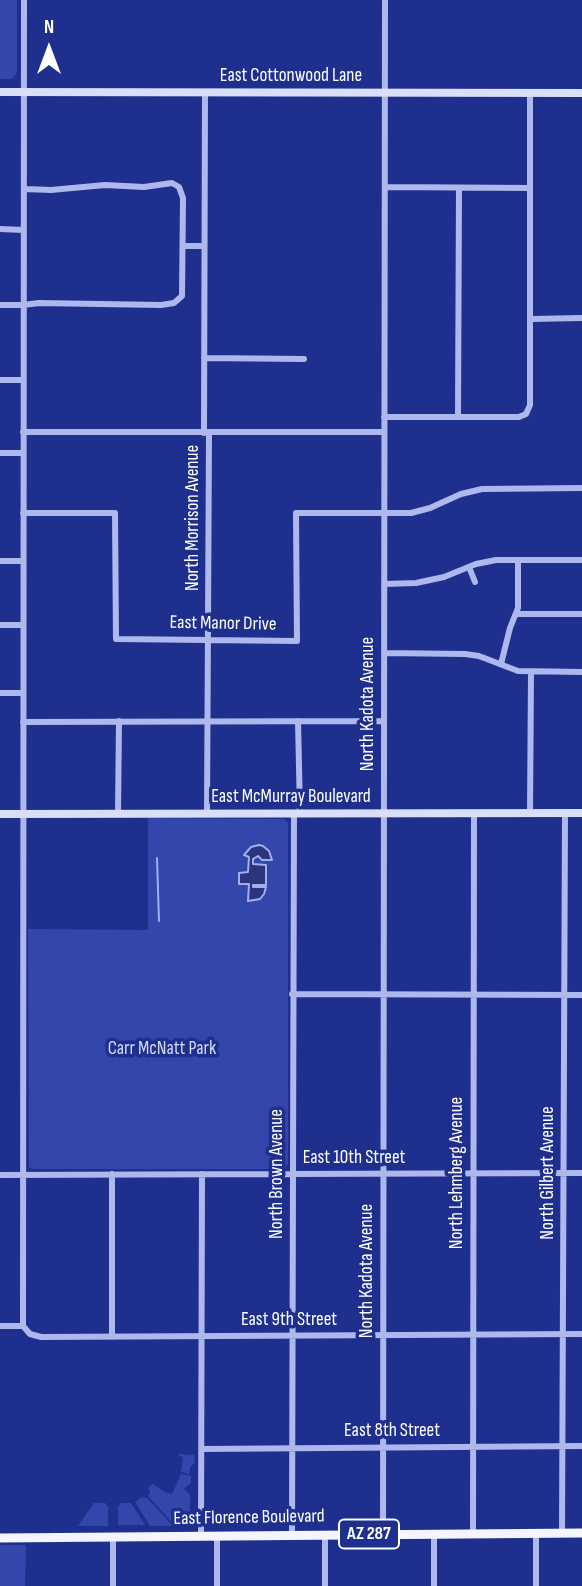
<!DOCTYPE html>
<style>
body{margin:0}
#map{position:relative;width:582px;height:1586px;overflow:hidden;background:#1f2f8e;font-family:"Sofia Sans Condensed",sans-serif}
canvas{display:block}
.north{position:absolute;left:14px;top:14px;width:70px;height:70px;-webkit-text-stroke:5px #1f2f8e;paint-order:stroke;rotate:0deg;font-size:19px;font-weight:700;line-height:28px;text-align:center;color:#fff}
.north::after{content:'';display:block;margin:auto;width:24px;height:32px;background:#fff;clip-path:polygon(50% 0,100% 100%,50% 72%,0 100%)}
</style>
<div id="map">
<canvas width="582" height="1586"></canvas>
<div class="north">N</div>
</div>
<script>
const context = document.querySelector('canvas').getContext('2d');
context.lineJoin = 'round';
function fillPath(path, color) { context.fillStyle = color; context.fill(path, 'evenodd'); }
const poly = rows => new Path2D(rows.map(r => 'M' + r).join(''));
function trace(path, color, width, dash) { context.strokeStyle = color; context.lineWidth = width; context.lineCap = dash ? 'butt' : 'round'; context.setLineDash(dash || []); context.stroke(path); }
function write(font, color, halo, rows, align = 'center') {
  context.font = font + ' "Sofia Sans Condensed",sans-serif'; context.lineWidth = 7; context.setLineDash([]); context.textBaseline = 'middle'; context.strokeStyle = halo; context.fillStyle = color; for (const [text, x, y, turn = 0] of rows) {
    context.save(); context.translate(x, y); context.rotate((+turn || 0) * Math.PI / 180); context.textAlign = isNaN(turn) ? turn : align; if (halo) context.strokeText(text, 0, 0); context.fillText(text, 0, 0); context.restore();
  }
}
fillPath(poly([
 [0,0,17,0,17,72,14,77,11,79,0,79],
 [148,818,284,819,288,823,288,1164,284,1169,33,1169,29,1167,28,929,148,930],
 [179,1454,194,1455,195,1462,190,1468,189,1474,181,1472,183,1457,179,1456],
 [181,1474,191,1476,191,1483,184,1489,190,1495,190,1511,196,1521,195,1525,189,1527,176,1527,148,1496,150,1491,148,1488,153,1484,165,1492,172,1494],
 [142,1497,147,1498,173,1526,150,1526,135,1502],
 [94,1503,105,1503,108,1507,108,1526,78,1526],
 [121,1503,131,1503,145,1525,118,1525,118,1507],
 [0,1545,26,1545,25,1586,0,1586]
]), '#3346ac');
const water = poly([
 [259,845,263,846,269,851,272,860,262,860,258,856,253,859,253,864,266,865,266,885,253,885,253,887,266,887,264,894,260,899,248,901,249,884,239,884,239,873,248,872,249,857,244,855,251,847,259,845]
]);
fillPath(water, '#2a357d');
trace(water, '#a2afee', 2);
trace(poly([
 [157,858,159,921]
]), '#a2afee', 2);
trace(poly([
 [385,187,530,188],
 [0,229,24,230],
 [183,246,204,246],
 [0,305,23,305,39,303,161,305,174,303,182,296,183,198,179,187,172,183,144,187,105,185,51,190,24,189],
 [531,319,582,318],
 [204,358,304,359],
 [0,380,23,380],
 [384,417,519,417,526,414,530,405,530,93],
 [458,417,459,188],
 [23,432,384,432],
 [204,433,205,92],
 [0,453,23,453],
 [23,513,115,513,116,639,297,641,296,513,411,513,430,508,461,494,482,489,582,488],
 [0,561,23,561],
 [469,567,475,582],
 [384,584,416,583,444,577,476,564,496,560,582,560],
 [516,614,582,614],
 [0,625,23,625],
 [384,653,465,654,479,656,518,671,582,672],
 [501,664,510,628,518,608,518,560],
 [0,693,23,693],
 [298,721,300,813],
 [23,722,384,721],
 [207,813,209,433],
 [530,813,531,672],
 [118,814,119,721],
 [292,994,582,995],
 [112,1174,112,1337],
 [0,1175,582,1173],
 [0,1326,23,1326,30,1334,41,1337,582,1334],
 [23,1326,24,0],
 [202,1449,582,1446],
 [562,1533,565,813],
 [383,1534,385,0],
 [434,1534,434,1586],
 [473,1534,474,813],
 [292,1535,294,813],
 [201,1536,202,1174],
 [113,1586,113,1537],
 [217,1586,217,1536],
 [325,1586,325,1534],
 [536,1586,536,1533]
]), '#aeb8ec', 6);
trace(poly([
 [0,92,582,93],
 [0,814,582,813]
]), '#dadff9', 8);
trace(poly([
 [0,1538,582,1533]
]), '#f4f5ff', 9);
for (const [x, y, w] of [
 [369,1534,60]
]) { const box = new Path2D(); box.roundRect(x - w / 2, y - 14.5, w, 29, 5); context.fillStyle = '#1f2f8e'; context.fill(box); trace(box, '#fff', 2); }
write('bold 18px', '#fff', null, [
 ["AZ 287",369,1534]
]);
write('19px', '#fff', '#1f2f8e', [
 ["East Cottonwood Lane",291,76],
 ["North Morrison Avenue",193,518,-90],
 ["East Manor Drive",223,624,1],
 ["North Kadota Avenue",368,704,-90],
 ["East McMurray Boulevard",291,797],
 ["East 10th Street",354,1158],
 ["North Lehmberg Avenue",457,1173,-90],
 ["North Gilbert Avenue",548,1173,-90],
 ["North Brown Avenue",277,1174,-90],
 ["North Kadota Avenue",367,1271,-90],
 ["East 9th Street",289,1320],
 ["East 8th Street",392,1431],
 ["East Florence Boulevard",249,1518,-1]
]);
write('19px', '#d4daf9', '#1f2f8e', [
 ["Carr McNatt Park",162,1049]
]);
</script>
